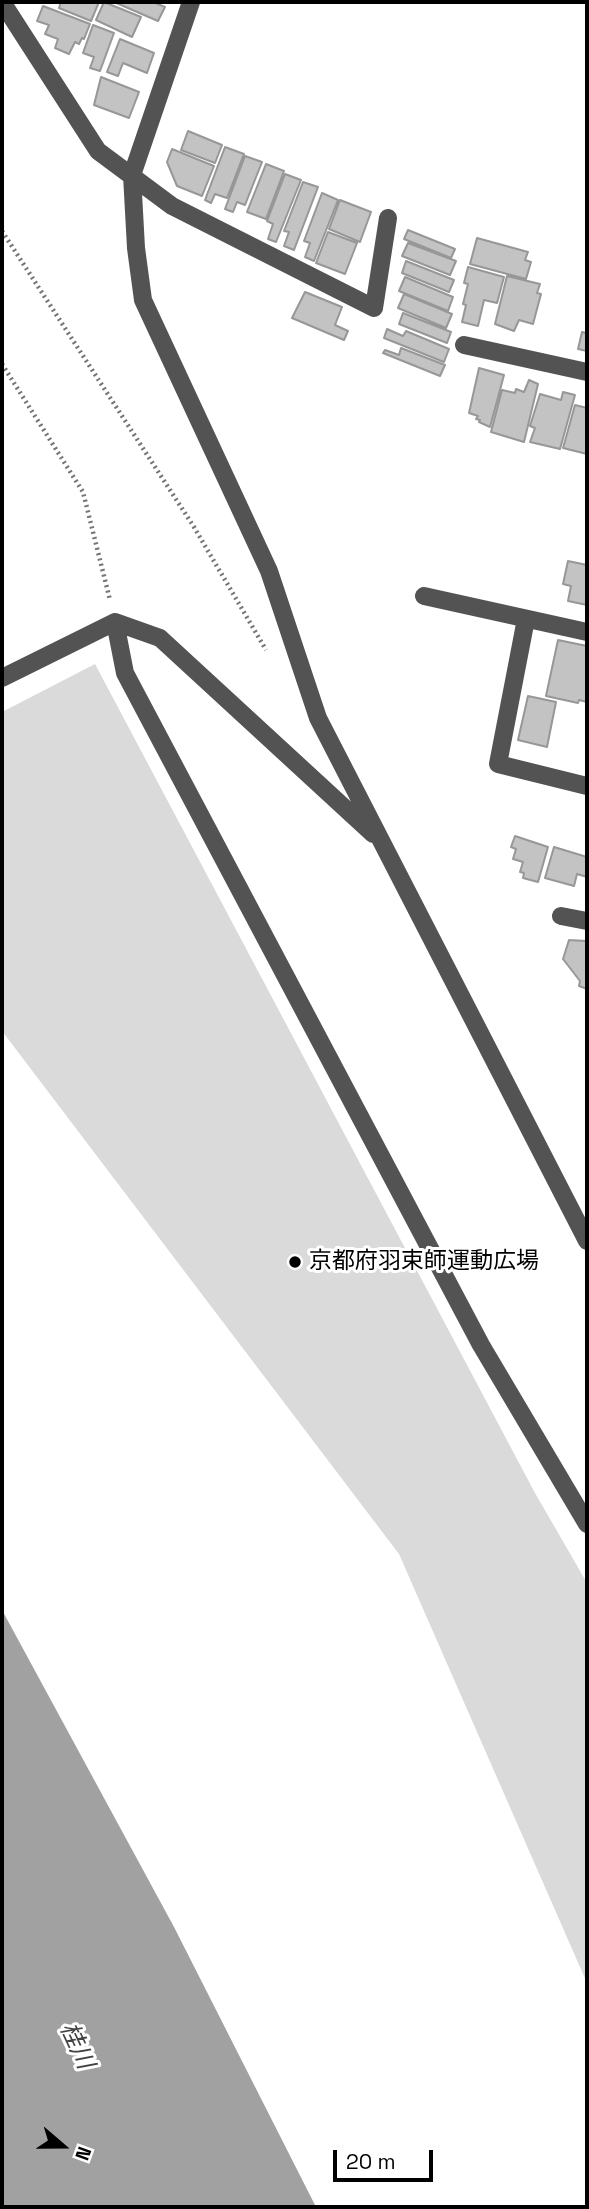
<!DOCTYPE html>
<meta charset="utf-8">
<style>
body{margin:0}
#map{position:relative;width:589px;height:2209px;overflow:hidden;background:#fff;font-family:"Space Grotesk",sans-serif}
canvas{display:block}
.frame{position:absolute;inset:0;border:4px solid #000;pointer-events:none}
.north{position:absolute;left:28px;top:2111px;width:70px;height:70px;-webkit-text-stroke:5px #fff;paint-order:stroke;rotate:110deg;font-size:19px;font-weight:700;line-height:28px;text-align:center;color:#000}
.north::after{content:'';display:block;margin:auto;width:24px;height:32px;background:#000;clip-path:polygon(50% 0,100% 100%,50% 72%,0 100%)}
.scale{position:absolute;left:333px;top:2150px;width:100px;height:32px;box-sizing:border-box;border:4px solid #000;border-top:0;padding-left:9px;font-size:21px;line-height:24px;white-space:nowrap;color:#000;-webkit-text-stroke:5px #fff;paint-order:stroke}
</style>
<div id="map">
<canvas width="589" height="2209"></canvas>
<div class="frame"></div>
<div class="north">N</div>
<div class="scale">20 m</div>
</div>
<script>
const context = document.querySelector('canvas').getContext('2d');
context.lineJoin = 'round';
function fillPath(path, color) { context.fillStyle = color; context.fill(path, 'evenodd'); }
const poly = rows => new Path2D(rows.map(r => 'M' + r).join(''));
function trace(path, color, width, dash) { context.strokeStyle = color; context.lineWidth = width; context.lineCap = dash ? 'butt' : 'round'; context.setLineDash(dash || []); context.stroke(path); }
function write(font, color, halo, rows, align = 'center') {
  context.font = font + ' "Space Grotesk","Noto Sans JP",sans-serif'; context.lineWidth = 6; context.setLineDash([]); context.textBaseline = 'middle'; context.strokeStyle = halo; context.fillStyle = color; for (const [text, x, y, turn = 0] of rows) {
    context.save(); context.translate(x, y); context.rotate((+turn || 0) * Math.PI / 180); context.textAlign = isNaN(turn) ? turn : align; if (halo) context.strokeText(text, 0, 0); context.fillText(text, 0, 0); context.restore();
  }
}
fillPath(poly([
 [95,664,535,1493,587,1583,587,1983,399,1554,2,1031,2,712]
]), '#dadada');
fillPath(poly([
 [2,1610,174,1927,316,2207,2,2207]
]), '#a1a1a1');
const building = poly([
 [61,2,99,2,91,21,59,8,61,2],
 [104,2,141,17,132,37,96,20,104,2],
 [114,2,153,2,165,7,158,21,114,2],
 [43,6,90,24,84,39,82,38,79,44,75,42,69,54,55,48,58,39,45,34,49,25,37,21,43,6],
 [93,25,114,33,100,71,90,68,94,57,83,53,93,25],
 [120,39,154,53,147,73,123,63,118,76,107,72,120,39],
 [101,77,139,92,129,118,94,105,101,77],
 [188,131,222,145,215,163,181,150,188,131],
 [225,147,244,154,227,198,215,194,211,203,205,200,225,147],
 [172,149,214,166,202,196,177,186,167,162,172,149],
 [245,156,262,162,245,205,237,202,233,212,225,209,245,156],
 [266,164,284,171,266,219,247,212,266,164],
 [285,174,301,180,276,242,268,239,273,224,267,221,285,174],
 [303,182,318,187,294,250,284,246,289,232,284,231,303,182],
 [322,193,338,200,314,261,305,257,310,243,304,241,322,193],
 [340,200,371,212,360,242,329,229,340,200],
 [408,230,455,249,451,258,404,239,408,230],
 [328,232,357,243,345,274,316,263,328,232],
 [477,238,528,252,525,260,531,262,526,279,470,264,477,238],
 [408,243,456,261,450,275,402,256,408,243],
 [406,261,454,280,449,292,402,273,406,261],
 [468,267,504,277,497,303,484,300,478,326,462,322,466,305,463,304,468,284,464,283,468,267],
 [507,276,540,284,537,293,541,294,533,324,519,320,514,331,495,324,507,276],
 [405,277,453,297,448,311,399,291,405,277],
 [305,292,342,307,335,325,348,331,344,340,292,318,305,292],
 [404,294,452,314,446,328,398,308,404,294],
 [403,313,451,332,447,343,399,324,403,313],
 [387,329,403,336,406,331,449,349,444,362,384,338,387,329],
 [587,329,587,351,578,349,582,332,586,333,587,329],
 [401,348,445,365,440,376,383,353,385,350,399,355,401,348],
 [479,368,504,375,490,427,479,422,480,420,476,419,478,416,469,413,479,368],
 [529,380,538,384,524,442,491,432,502,390,515,393,516,389,524,392,529,380],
 [563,392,575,395,560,449,530,442,535,428,530,426,540,394,561,400,563,392],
 [575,405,587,408,587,454,563,448,575,405],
 [568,561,587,565,587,605,568,601,571,586,563,584,568,561],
 [558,640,587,646,587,702,579,700,578,703,546,696,558,640],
 [528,696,556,702,547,747,518,740,528,696],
 [515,836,548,847,538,882,523,878,524,873,520,872,523,862,513,859,516,849,511,847,515,836],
 [554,847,587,857,587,877,577,874,574,886,545,878,554,847],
 [569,940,587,941,587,989,579,986,580,981,563,959,569,940]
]);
fillPath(building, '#c3c3c3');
trace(building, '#979797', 2);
trace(poly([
 [2,231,194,527,266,650],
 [2,364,83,492,110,600]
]), '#757575', 4.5, [2, 3.5]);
trace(poly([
 [2,2,98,151,172,206,374,308,388,218],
 [191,2,132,175,136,248,143,300,269,571,318,718,587,1241],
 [464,345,587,372],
 [424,596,587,632],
 [526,619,498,764,587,786],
 [115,622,125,673,481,1345,587,1524],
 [2,678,115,622,160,638,373,834],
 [561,916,587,921]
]), '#535353', 18);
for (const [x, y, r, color] of [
 [295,1262,7,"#000"]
]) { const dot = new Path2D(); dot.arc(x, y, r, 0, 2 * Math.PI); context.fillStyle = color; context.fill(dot); trace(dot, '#fff', 2.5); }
write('23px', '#000', '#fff', [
 ["京都府羽束師運動広場",309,1262]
], 'left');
write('italic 24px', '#424242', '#fff', [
 ["桂川",76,2046,65]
]);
</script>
